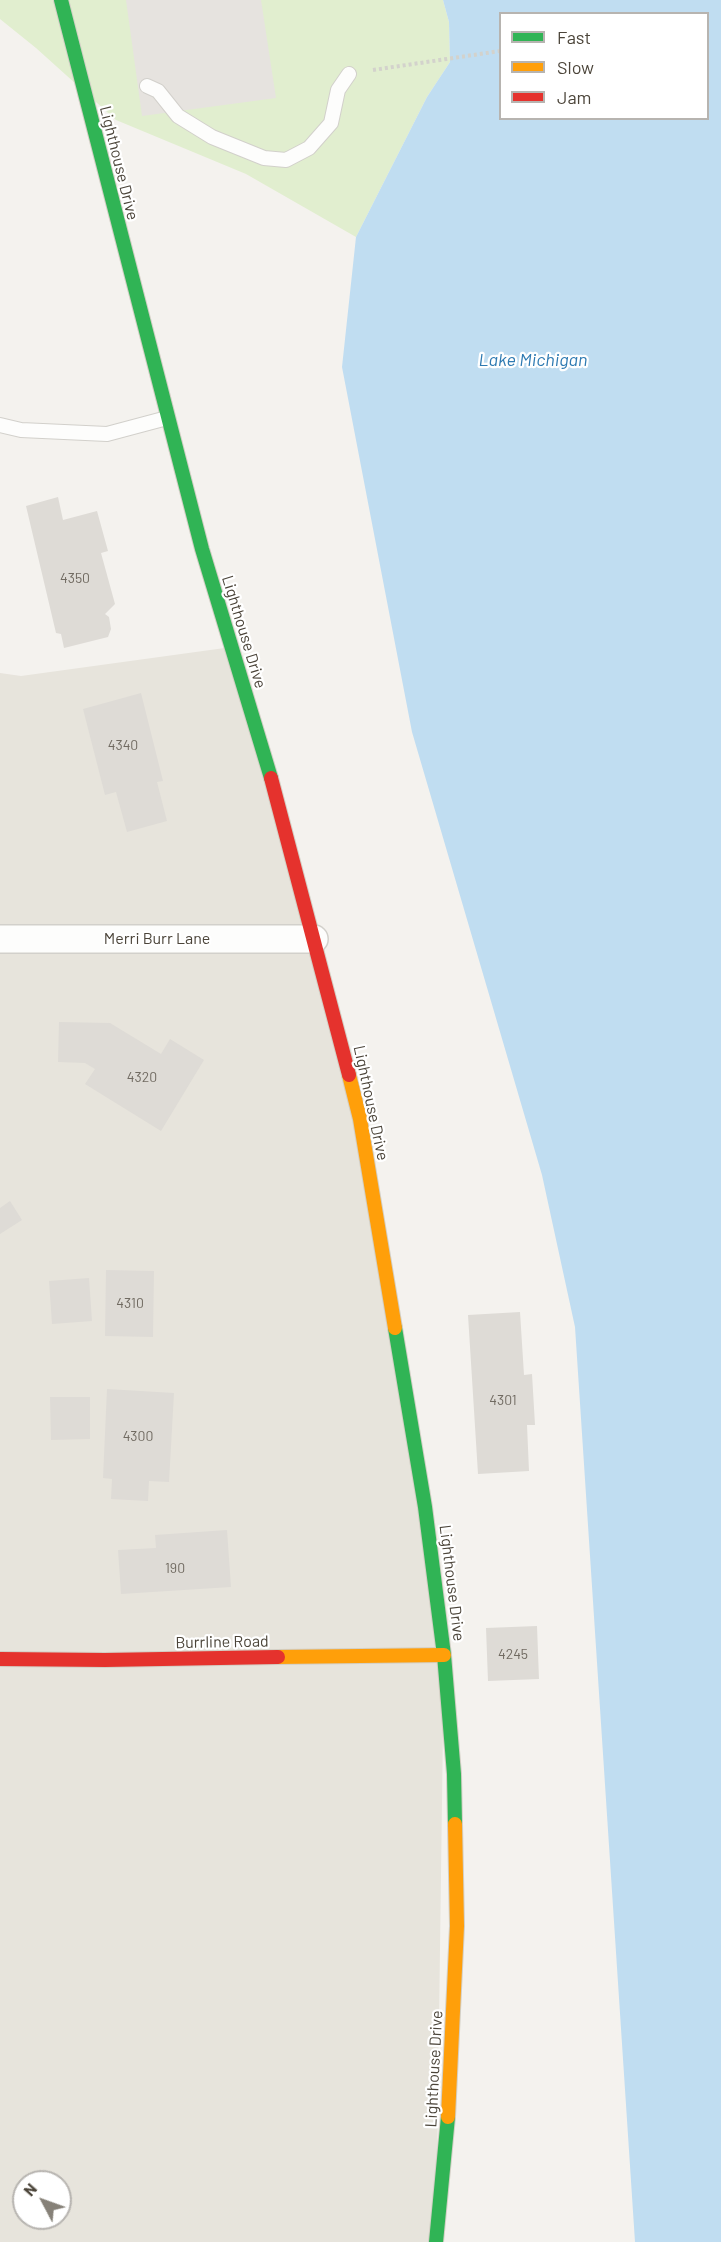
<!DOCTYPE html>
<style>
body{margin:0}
#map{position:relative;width:721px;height:2242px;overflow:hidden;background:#f4f2ee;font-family:Barlow,sans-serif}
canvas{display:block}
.legend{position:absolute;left:499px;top:12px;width:210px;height:108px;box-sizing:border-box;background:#fff;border:2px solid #b7b4b0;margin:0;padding:8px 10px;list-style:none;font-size:18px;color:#4b4439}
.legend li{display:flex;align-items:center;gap:12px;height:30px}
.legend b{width:30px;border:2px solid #b7b4b0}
.north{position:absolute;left:12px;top:2170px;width:60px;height:60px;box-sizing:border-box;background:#fff;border:2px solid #b7b4b0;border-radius:50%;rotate:311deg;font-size:16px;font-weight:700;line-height:24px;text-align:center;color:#4b4439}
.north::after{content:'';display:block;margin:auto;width:21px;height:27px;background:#868178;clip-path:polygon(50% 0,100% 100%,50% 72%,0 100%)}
</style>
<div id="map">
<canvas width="721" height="2242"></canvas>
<ul class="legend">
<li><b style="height:8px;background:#30b455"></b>Fast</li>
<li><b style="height:8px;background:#ff9f0a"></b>Slow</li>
<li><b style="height:8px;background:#e5322d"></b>Jam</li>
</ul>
<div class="north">N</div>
</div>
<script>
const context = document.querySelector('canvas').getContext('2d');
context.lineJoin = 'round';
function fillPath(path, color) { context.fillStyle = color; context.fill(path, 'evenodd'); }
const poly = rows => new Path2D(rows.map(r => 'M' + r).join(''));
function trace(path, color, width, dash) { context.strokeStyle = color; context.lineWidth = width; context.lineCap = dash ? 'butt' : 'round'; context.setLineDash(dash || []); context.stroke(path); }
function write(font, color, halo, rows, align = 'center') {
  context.font = font + ' Barlow,sans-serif'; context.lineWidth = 4.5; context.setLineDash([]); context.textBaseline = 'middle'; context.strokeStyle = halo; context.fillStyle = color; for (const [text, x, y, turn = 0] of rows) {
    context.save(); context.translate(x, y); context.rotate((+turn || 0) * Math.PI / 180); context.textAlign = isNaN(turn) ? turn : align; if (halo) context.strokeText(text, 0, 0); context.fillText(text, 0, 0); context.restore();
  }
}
fillPath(poly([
 [232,647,360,1119,444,1655,436,2242,0,2242,0,673,21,676],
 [24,2182,60,2182,60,2218,24,2218]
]), '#e7e4dc');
fillPath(poly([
 [0,0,443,0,449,22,450,62,427,97,356,237,246,174,116,120,36,48,0,19]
]), '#e1eecf');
fillPath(poly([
 [126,0,261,0,276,98,142,116]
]), '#e6e3df');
fillPath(poly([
 [443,0,721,0,721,2242,635,2242,575,1327,542,1175,412,732,342,367,356,237,427,97,450,62,449,22],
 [500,14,708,14,708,118,500,118]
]), '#c0ddf1');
fillPath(poly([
 [58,497,63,520,97,511,108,551,101,553,115,604,105,614,109,617,111,629,108,637,64,648,61,634,56,633,26,506],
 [141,693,163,781,157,782,167,821,127,832,116,792,105,795,83,709],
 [59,1022,110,1023,161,1054,170,1039,204,1060,161,1131,85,1084,95,1069,85,1063,58,1062],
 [10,1201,22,1220,0,1234,0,1208],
 [106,1270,154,1271,153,1337,105,1336],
 [89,1278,92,1321,52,1324,49,1281],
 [520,1312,524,1375,532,1374,535,1425,527,1425,529,1471,478,1474,468,1315],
 [107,1389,174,1393,169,1482,149,1481,148,1501,111,1499,112,1479,103,1478],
 [50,1397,90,1397,90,1439,51,1440],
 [227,1530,231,1587,121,1594,118,1550,156,1548,155,1535],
 [537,1626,539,1679,488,1681,486,1628]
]), '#dedbd6');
const lane = poly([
 [147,86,158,91,178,116,212,137,264,158,286,160,309,148,331,123,338,90,349,74],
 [0,425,21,430,107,434,167,418]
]);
const street = poly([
 [0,939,314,939]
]);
const fast = poly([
 [61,0,202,549,271,778],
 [395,1328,425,1507,444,1655,454,1774,455,1824],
 [436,2242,448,2117]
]);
const slow = poly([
 [349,1075,360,1119,395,1328],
 [278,1657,444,1655],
 [448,2117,457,1926,455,1824]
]);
const jam = poly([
 [271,778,349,1075],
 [0,1659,105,1660,278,1657]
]);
trace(lane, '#d2d0cb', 16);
trace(street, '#d2d0cb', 30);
trace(fast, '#d3cfc5', 16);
trace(slow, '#d3cfc5', 16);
trace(jam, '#d3cfc5', 16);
trace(poly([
 [373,70,500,51]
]), '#d3d2cc', 4, [3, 3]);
trace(lane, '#fdfdfc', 14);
trace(street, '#fdfdfc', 27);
trace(fast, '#30b455', 14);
trace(slow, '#ff9f0a', 14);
trace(jam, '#e5322d', 14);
write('14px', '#706a61', null, [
 ["4350",75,578],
 ["4340",123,745],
 ["4320",142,1077],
 ["4310",130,1303],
 ["4301",503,1400],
 ["4300",138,1436],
 ["190",175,1568],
 ["4245",513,1654]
]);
write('16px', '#4b4439', '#fff', [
 ["Lighthouse Drive",119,163,76],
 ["Lighthouse Drive",244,632,73],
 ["Merri Burr Lane",157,939],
 ["Lighthouse Drive",371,1103,78],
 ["Lighthouse Drive",452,1583,83],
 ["Burrline Road",222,1642,-1],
 ["Lighthouse Drive",434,2069,-87]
]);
write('italic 18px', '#2e7ab2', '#fff', [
 ["Lake Michigan",533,360]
]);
</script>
